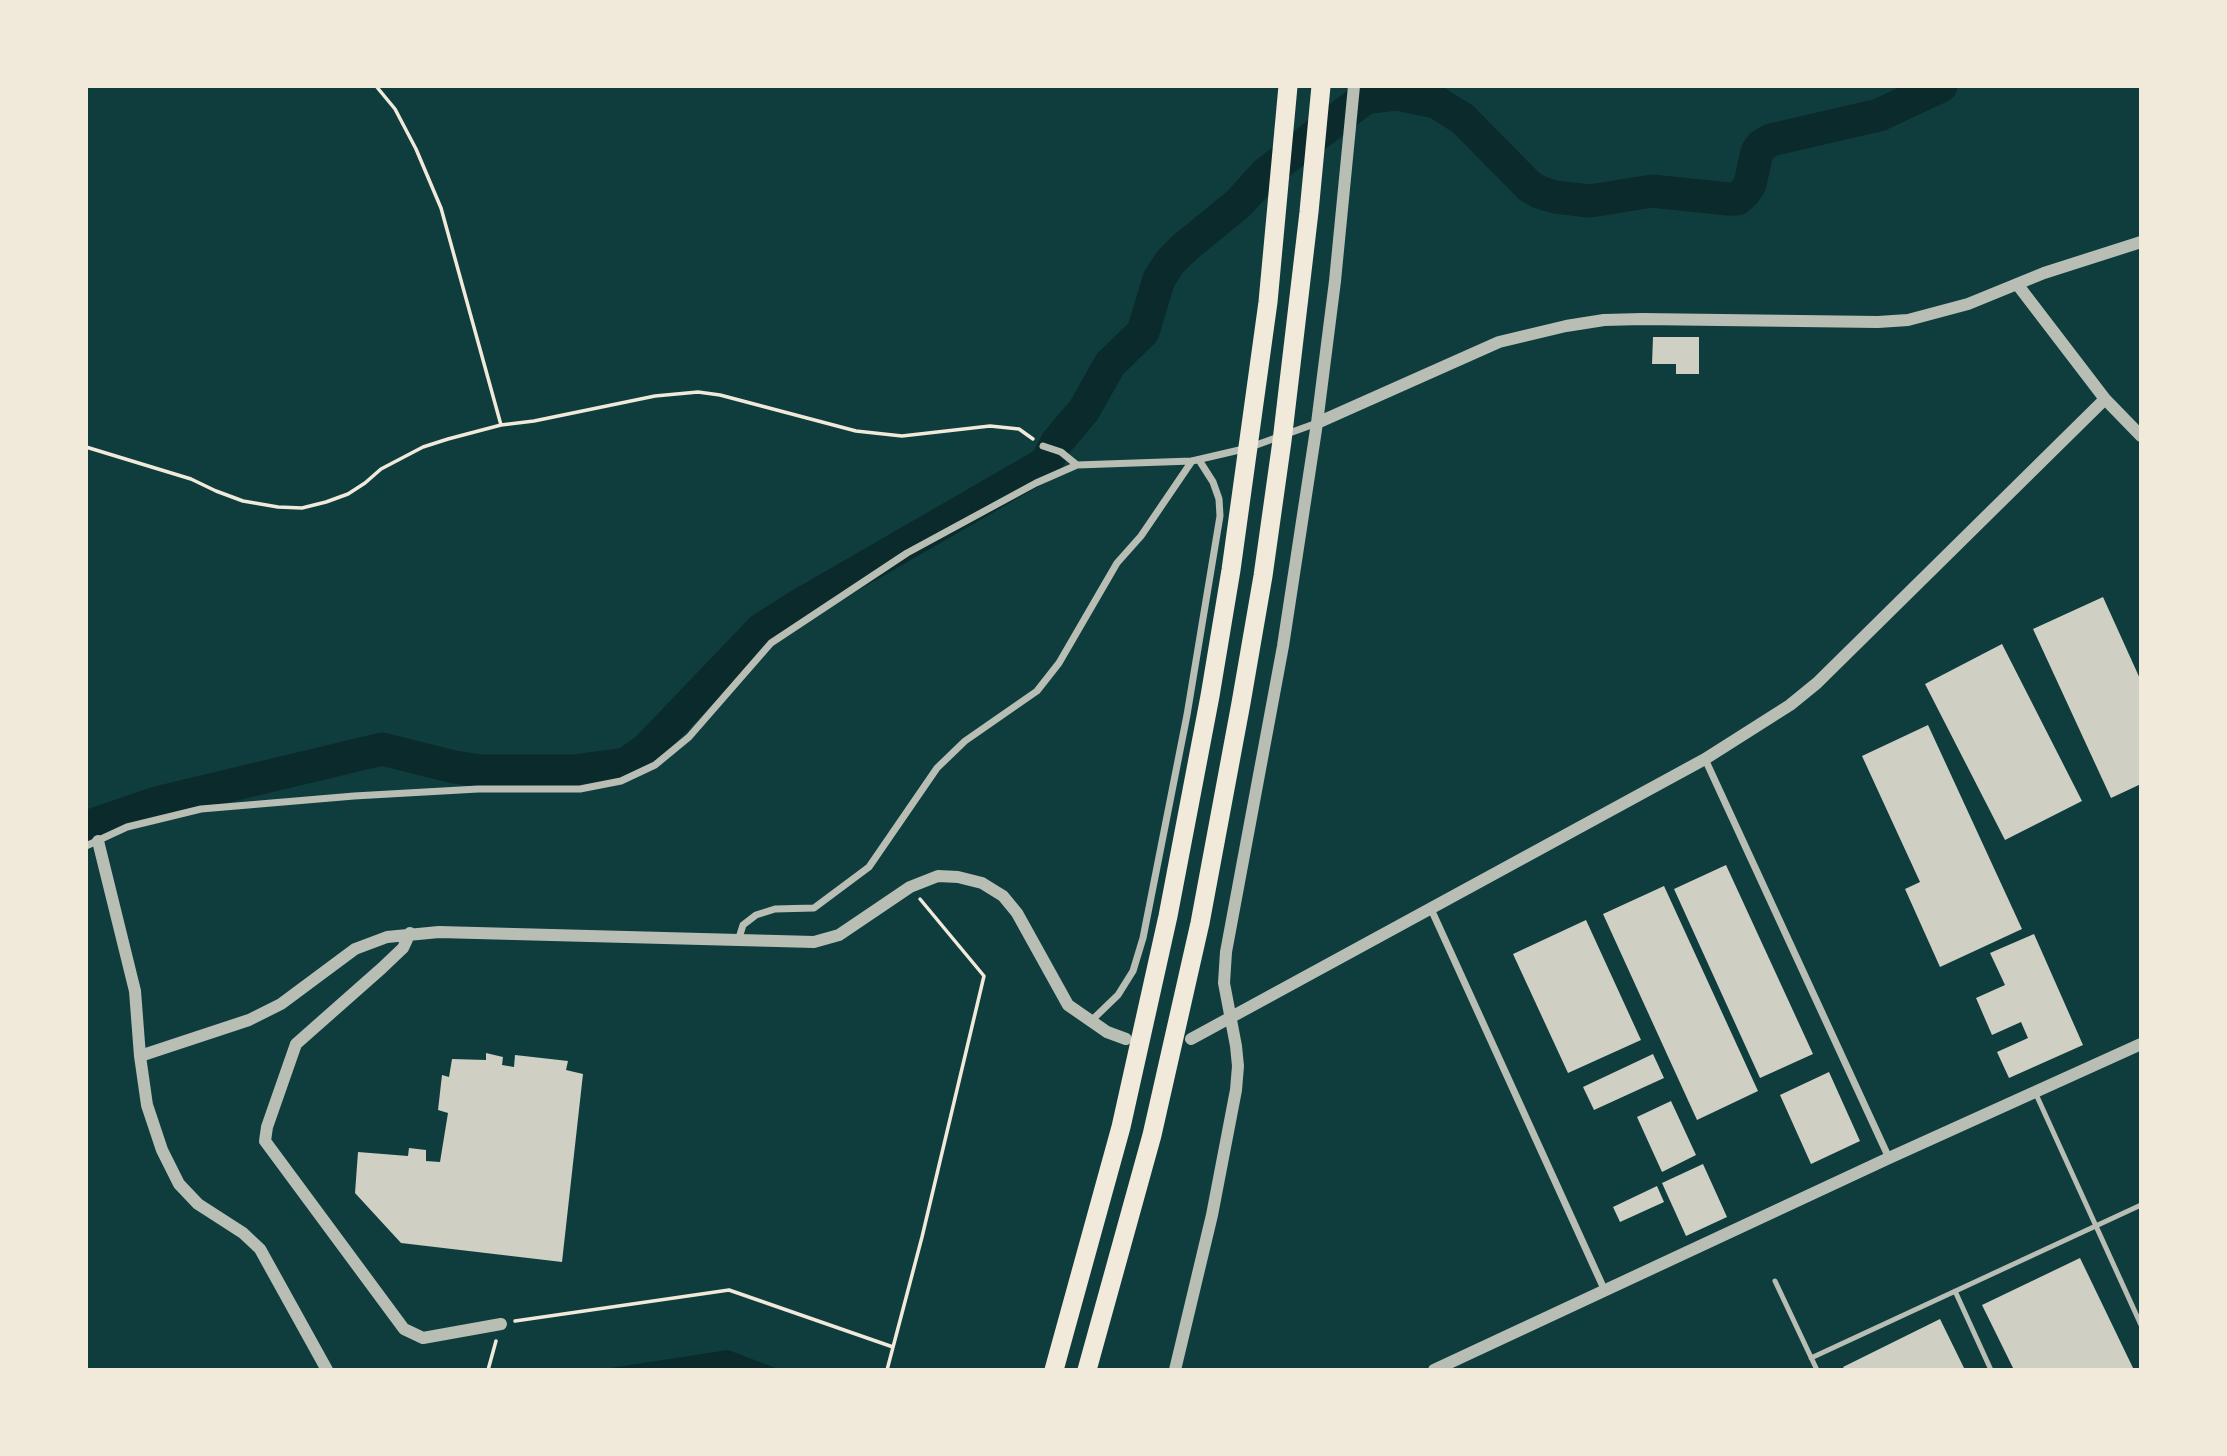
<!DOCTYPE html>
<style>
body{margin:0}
#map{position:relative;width:2227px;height:1456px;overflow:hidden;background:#0f3d3e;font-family:"Exo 2",sans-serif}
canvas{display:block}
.frame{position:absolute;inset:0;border:88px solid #f1e9da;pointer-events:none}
</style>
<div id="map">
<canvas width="2227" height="1456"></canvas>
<div class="frame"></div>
</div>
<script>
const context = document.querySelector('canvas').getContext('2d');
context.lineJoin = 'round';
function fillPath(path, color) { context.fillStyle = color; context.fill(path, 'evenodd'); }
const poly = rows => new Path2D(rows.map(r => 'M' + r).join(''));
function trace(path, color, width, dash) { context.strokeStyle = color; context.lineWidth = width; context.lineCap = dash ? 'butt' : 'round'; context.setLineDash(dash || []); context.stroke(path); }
fillPath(poly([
 [728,1350,781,1370,598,1370]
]), '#0a2a2b');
trace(poly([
 [86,827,156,803,382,749,454,767,480,771,573,771,626,764,647,749,761,630,800,605,1046,463,1057,442,1084,410,1110,364,1143,332,1159,279,1170,262,1184,248,1239,203,1265,174,1365,98,1397,94,1436,102,1463,119,1529,186,1539,192,1555,197,1590,201,1652,191,1728,199,1737,199,1745,192,1750,184,1757,152,1761,146,1771,140,1879,115,1941,86]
]), '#0a2a2b', 33);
fillPath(poly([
 [1653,337,1699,337,1699,374,1676,374,1676,364,1652,364],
 [2103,597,2141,681,2141,784,2111,798,2033,629],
 [2002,644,2082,801,2005,840,1925,684],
 [1928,725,2022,929,1940,967,1905,889,1920,882,1862,756],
 [1726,865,1813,1054,1760,1078,1674,889],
 [1664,886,1758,1091,1697,1120,1603,914],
 [1586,920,1641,1040,1568,1073,1513,954],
 [2034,934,2083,1045,2009,1078,1997,1052,2028,1038,2021,1022,1992,1035,1976,998,2005,985,1990,953],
 [486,1053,503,1057,502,1065,514,1067,515,1055,568,1061,566,1070,583,1074,562,1262,401,1243,355,1193,358,1152,408,1156,409,1148,426,1150,426,1161,440,1162,448,1113,438,1110,442,1075,449,1077,452,1059,486,1060],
 [1653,1054,1664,1078,1594,1110,1583,1087],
 [1829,1072,1860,1141,1811,1164,1780,1095],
 [1671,1101,1696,1155,1662,1172,1637,1117],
 [1703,1164,1727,1217,1686,1236,1662,1183],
 [1657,1186,1664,1202,1620,1222,1613,1207],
 [2080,1258,2134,1370,2014,1370,1982,1305],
 [1940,1319,1965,1370,1845,1370,1843,1367]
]), '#cfcfc3');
trace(poly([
 [376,86,395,109,416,149,441,208,501,425],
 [86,447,191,479,216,491,243,501,278,507,302,508,326,502,348,494,365,483,381,469,423,447,448,439,501,425,534,421,655,396,698,392,720,395,856,431,902,436,990,426,1019,429,1033,439],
 [515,1321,729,1290,893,1347],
 [488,1370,496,1341],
 [887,1370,922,1237,984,976,920,899]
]), '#f1e9da', 3.5);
trace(poly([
 [2035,1092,2141,1325],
 [1775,1281,1817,1370],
 [1955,1291,1991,1370],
 [1811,1358,2141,1205]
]), '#b8beb3', 5);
trace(poly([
 [1043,446,1061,452,1077,465],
 [1705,759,1889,1158],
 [86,846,127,827,201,809,354,796,478,789,580,789,621,781,655,765,689,737,771,643,907,553,1036,483,1077,465,1192,461,1248,448,1317,423],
 [1431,909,1605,1291],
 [738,941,743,925,756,915,775,909,814,908,869,867,937,768,965,741,1037,691,1059,663,1117,563,1141,536,1192,461],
 [1091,1021,1118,995,1133,971,1143,938,1187,715,1220,516,1219,499,1213,482,1199,460]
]), '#b8beb3', 7);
trace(poly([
 [2017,284,2105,399,2141,436],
 [1317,423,1499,342,1566,326,1604,320,1642,319,1878,322,1908,320,1968,304,2044,273,2141,242],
 [98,841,135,991,140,1056,147,1105,162,1150,179,1184,198,1204,243,1233,260,1249,327,1370],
 [410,933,403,948,382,968,296,1044,267,1127,265,1141,404,1329,423,1338,501,1324],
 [1191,1039,1705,759,1790,705,1817,683,2105,399],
 [140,1056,249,1020,281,1004,355,949,387,937,439,932,814,942,839,935,910,887,938,876,958,877,982,883,1003,896,1017,913,1068,1005,1107,1032,1126,1039],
 [1175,1370,1212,1215,1236,1090,1238,1066,1236,1046,1224,983,1226,952,1283,646,1317,423,1335,281,1354,86],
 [1434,1370,1889,1158,2141,1044]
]), '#b8beb3', 12);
trace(poly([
 [1054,1370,1121,1127,1168,916,1210,696,1231,570,1268,302,1288,86],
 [1087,1370,1152,1135,1200,923,1241,703,1263,576,1282,441,1309,212,1321,86]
]), '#f1e9da', 19);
</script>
